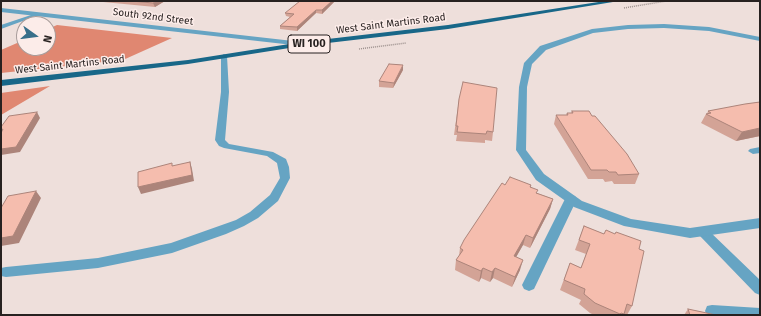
<!DOCTYPE html>
<style>
body{margin:0}
#map{position:relative;width:761px;height:316px;overflow:hidden;background:#eedfdb;font-family:"Fira Sans",sans-serif}
canvas{display:block}
.frame{position:absolute;inset:0;border:2px solid #272120;pointer-events:none}
.north{position:absolute;left:16px;top:16px;width:40px;height:40px;box-sizing:border-box;background:#fcece9;border:1px solid #a79b99;border-radius:50%;rotate:104deg;font-size:11px;font-weight:700;line-height:16px;text-align:center;color:#272120}
.north::after{content:'';display:block;margin:auto;width:14px;height:18px;background:#386f8a;clip-path:polygon(50% 0,100% 100%,50% 72%,0 100%)}
</style>
<div id="map">
<canvas width="761" height="316"></canvas>
<div class="frame"></div>
<div class="north">N</div>
</div>
<script>
const context = document.querySelector('canvas').getContext('2d');
context.lineJoin = 'round';
function fillPath(path, color) { context.fillStyle = color; context.fill(path, 'evenodd'); }
const poly = rows => new Path2D(rows.map(r => 'M' + r).join(''));
function trace(path, color, width, dash) { context.strokeStyle = color; context.lineWidth = width; context.lineCap = dash ? 'butt' : 'round'; context.setLineDash(dash || []); context.stroke(path); }
function write(font, color, halo, rows, align = 'center') {
  context.font = font + ' "Fira Sans",sans-serif'; context.lineWidth = 3; context.setLineDash([]); context.textBaseline = 'middle'; context.strokeStyle = halo; context.fillStyle = color; for (const [text, x, y, turn = 0] of rows) {
    context.save(); context.translate(x, y); context.rotate((+turn || 0) * Math.PI / 180); context.textAlign = isNaN(turn) ? turn : align; if (halo) context.strokeText(text, 0, 0); context.fillText(text, 0, 0); context.restore();
  }
}
fillPath(poly([
 [57,25,172,38,123,60,1,73,1,50,24,40,24,48,48,48,48,29],
 [50,86,1,115,1,93]
]), '#e08771');
trace(poly([
 [624,8,666,1],
 [359,49,406,43]
]), '#9d918e', 1.5, [1, 1]);
fillPath(poly([
 [37,13,42,14,1,29,1,25,37,13],
 [224,54,227,56,229,92,225,140,229,144,273,152,286,159,289,167,290,178,278,201,258,218,244,226,226,234,172,253,98,268,6,277,1,276,1,268,6,267,98,258,171,243,236,220,250,212,270,195,280,178,277,163,267,156,224,148,219,146,215,140,221,92,221,56,224,54],
 [760,147,760,153,753,154,748,151,750,149,760,147],
 [571,195,575,196,577,199,534,289,529,291,524,289,522,285,565,199,567,196,571,195],
 [703,228,707,229,760,280,760,295,755,293,699,235,697,232,699,229,703,228],
 [712,305,760,308,760,315,707,315,705,311,707,306,712,305]
]), '#66a4c3');
fillPath(poly([
 [1,8,302,42,306,44,302,46,1,12,1,8],
 [664,24,709,27,760,37,760,41,709,31,664,28,628,29,593,33,546,50,532,64,527,87,526,150,544,174,582,201,631,219,690,228,760,218,760,228,690,238,624,226,574,207,536,180,516,150,519,87,524,63,540,46,592,29,628,25,664,24]
]), '#66a4c3');
fillPath(poly([
 [605,1,619,1,448,29,302,46,188,64,1,86,1,80,188,60,302,42,448,25,605,1]
]), '#186788');
fillPath(poly([
 [93,1,165,1,155,7],
 [335,1,322,14,316,13,297,31,280,29,280,26,290,17,286,16,285,13],
 [403,70,393,88,379,87,379,81],
 [459,99,493,132,492,141,485,140,485,143,456,141,457,135,454,135],
 [760,102,760,136,736,141,701,123,706,114,707,114,708,111],
 [572,111,592,116,639,174,635,184,614,184,612,181,605,182,603,179,588,179,554,124,556,115,566,115,567,113,571,113],
 [505,185,531,185,531,187,537,193,553,199,550,209,530,248,523,245,516,257,520,270,512,287,493,278,490,282,481,278,479,282,455,270,456,260,459,256,460,248],
 [584,226,604,234,606,230,639,249,632,306,627,315,594,315,590,313,579,304,581,300,560,290,570,263,581,268,586,254,575,250],
 [688,309,716,315,684,315]
]), '#d3a396');
fillPath(poly([
 [157,1,165,1,155,7,153,3],
 [332,1,335,1,322,14,322,10],
 [316,10,316,13,297,31,297,27],
 [403,65,403,70,393,88,394,83],
 [37,112,40,118,20,152,1,155,1,149],
 [760,128,760,136,736,141,742,132],
 [190,162,192,169,194,181,141,194,138,187],
 [36,191,41,198,19,243,1,246,1,238],
 [553,199,550,209,530,248,533,238],
 [526,235,523,245,511,266,514,256],
 [523,260,520,270,512,287,515,277],
 [483,268,481,278,479,282,481,271],
 [495,268,493,278,490,282,492,272]
]), '#ac847a');
const building = poly([
 [131,1,157,1,153,3,131,1],
 [300,1,332,1,322,10,316,10,297,27,280,26,294,14,285,13,300,1],
 [389,64,403,65,394,83,379,81,389,64],
 [463,82,497,88,493,132,487,131,486,134,457,132,458,126,456,126,459,99,463,82],
 [760,102,760,128,742,132,706,114,711,113,708,111,745,104,760,102],
 [572,111,589,111,592,116,595,116,627,154,639,174,618,175,616,172,609,172,607,170,591,170,556,115,568,115,567,113,573,113,572,111],
 [37,112,16,147,1,149,1,133,3,129,1,130,1,127,9,116,37,112],
 [190,162,192,175,138,187,138,172,172,163,172,166,190,162],
 [510,177,531,185,530,187,538,190,536,193,553,199,533,238,526,235,514,256,523,260,515,277,495,268,492,272,483,268,481,271,456,260,463,250,460,248,464,240,502,183,505,185,510,177],
 [36,191,13,236,1,238,1,208,8,196,36,191],
 [584,226,604,234,606,230,615,234,616,232,641,241,639,249,644,251,632,306,627,304,624,314,621,313,620,314,595,303,584,294,585,289,564,280,570,263,581,268,590,244,579,240,584,226],
 [688,309,716,315,690,315,688,309]
]);
fillPath(building, '#f5bdae');
trace(building, '#ac847a', 1);
write('10px', '#272120', '#fcece9', [
 ["South 92nd Street",153,17,7],
 ["West Saint Martins Road",391,24,-7],
 ["West Saint Martins Road",70,65,-6]
]);
for (const [x, y, w] of [
 [309,44,42]
]) { const box = new Path2D(); box.roundRect(x - w / 2, y - 9, w, 18, 3); context.fillStyle = '#fcece9'; context.fill(box); trace(box, '#272120', 1); }
write('bold 11px', '#272120', null, [
 ["WI 100",309,44]
]);
</script>
